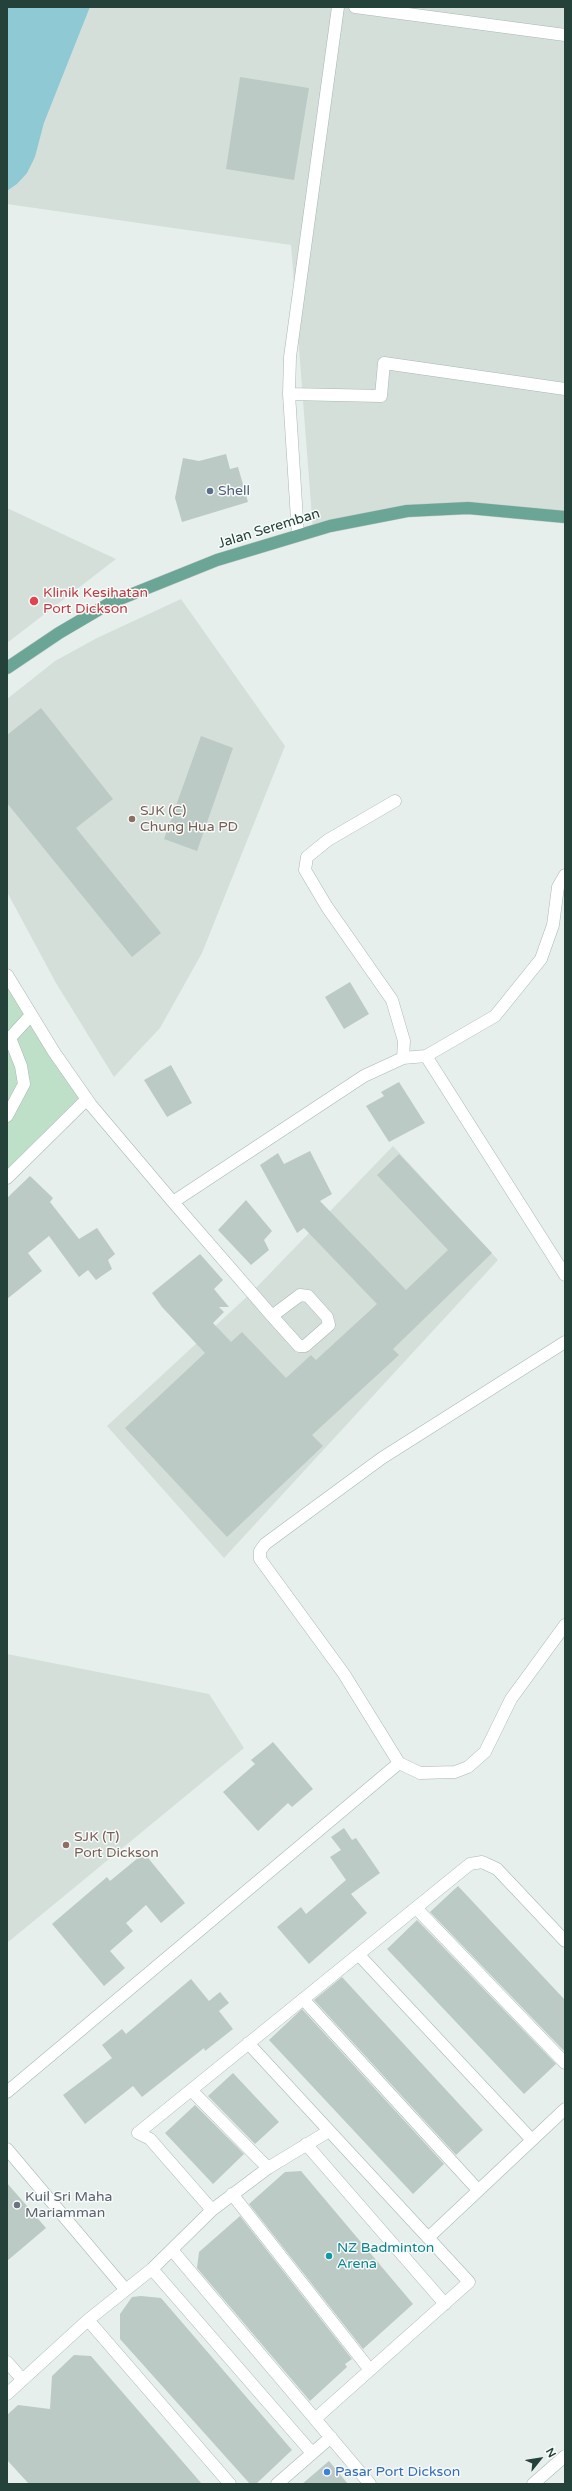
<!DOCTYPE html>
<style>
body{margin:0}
#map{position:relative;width:572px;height:2491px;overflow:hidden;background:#e6efeb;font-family:"Varela Round",sans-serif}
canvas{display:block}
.frame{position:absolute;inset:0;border:8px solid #24423a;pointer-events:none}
.north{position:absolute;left:520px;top:2439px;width:40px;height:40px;-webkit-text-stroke:3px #f7fbf9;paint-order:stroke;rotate:60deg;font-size:11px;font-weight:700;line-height:16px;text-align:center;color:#24423a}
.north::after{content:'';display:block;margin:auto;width:14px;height:18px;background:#24423a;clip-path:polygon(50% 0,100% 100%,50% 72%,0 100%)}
</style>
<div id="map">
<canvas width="572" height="2491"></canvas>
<div class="frame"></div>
<div class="north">N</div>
</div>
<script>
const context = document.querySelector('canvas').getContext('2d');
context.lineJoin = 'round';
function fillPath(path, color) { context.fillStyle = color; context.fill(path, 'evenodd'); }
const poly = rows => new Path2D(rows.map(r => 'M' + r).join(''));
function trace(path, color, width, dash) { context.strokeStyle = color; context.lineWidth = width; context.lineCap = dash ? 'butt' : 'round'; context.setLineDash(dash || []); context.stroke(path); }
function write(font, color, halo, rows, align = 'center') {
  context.font = font + ' "Varela Round",sans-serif'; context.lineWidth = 3; context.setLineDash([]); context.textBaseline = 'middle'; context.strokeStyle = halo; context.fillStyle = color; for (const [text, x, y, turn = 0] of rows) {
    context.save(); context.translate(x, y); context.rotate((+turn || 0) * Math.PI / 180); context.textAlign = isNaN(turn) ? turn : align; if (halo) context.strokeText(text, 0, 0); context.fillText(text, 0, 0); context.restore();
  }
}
fillPath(poly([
 [90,7,565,7,565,517,468,508,313,530,291,245,7,204,7,191,17,184,35,157,44,123],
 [7,508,116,559,7,643],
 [181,599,285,746,202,953,160,1028,114,1077,56,983,7,892,7,699,55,661,97,638],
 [393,1146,498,1260,224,1558,107,1426,252,1292],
 [7,1654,209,1694,244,1748,7,1943]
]), '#d4dfda');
fillPath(poly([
 [7,987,79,1098,7,1182]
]), '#bfe0c8');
fillPath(poly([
 [7,7,90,7,44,123,35,157,27,173,17,184,7,191]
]), '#8ec9d4');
fillPath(poly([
 [240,77,309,88,294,180,226,169],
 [226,454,230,469,238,467,248,502,182,522,175,498,183,458,199,461],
 [41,708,113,799,76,828,161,933,132,957,7,803,7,735],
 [201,736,233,748,197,851,164,839],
 [350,982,369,1014,344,1029,325,997],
 [171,1065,192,1103,167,1117,144,1080],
 [399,1082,425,1123,389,1142,366,1106,384,1096,381,1092],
 [310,1151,332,1194,320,1201,406,1290,448,1250,377,1175,399,1154,492,1253,393,1349,399,1355,312,1435,323,1446,227,1537,125,1428,205,1353,162,1307,152,1293,200,1254,223,1280,214,1289,229,1307,219,1307,224,1312,213,1323,231,1342,242,1332,286,1378,311,1355,316,1360,377,1304,304,1228,297,1233,260,1165,278,1153,284,1164],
 [30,1176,53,1198,50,1202,79,1239,97,1228,115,1254,108,1260,112,1269,96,1280,88,1270,79,1277,49,1236,28,1253,42,1271,7,1299,7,1198],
 [246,1200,272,1231,264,1240,269,1250,251,1265,218,1230],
 [273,1742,313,1789,292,1807,288,1803,258,1831,223,1792,255,1764,251,1760],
 [344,1828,352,1840,356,1838,380,1873,351,1894,367,1913,309,1964,277,1927,301,1907,306,1914,346,1880,330,1857,341,1850,331,1837],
 [144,1853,185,1903,161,1923,146,1905,126,1923,133,1931,110,1951,125,1968,104,1986,52,1924,107,1877,110,1881],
 [458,1886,565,2000,565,2052,430,1912],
 [417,1920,556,2064,524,2094,387,1949],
 [342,1977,483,2130,456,2155,314,2000],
 [191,1979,209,2001,220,1992,229,2003,219,2011,233,2029,205,2051,204,2048,142,2097,133,2086,85,2124,63,2095,112,2058,102,2045,122,2029,126,2034],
 [302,2009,444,2164,413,2194,269,2040],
 [233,2073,279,2122,255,2144,208,2096],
 [195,2105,244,2154,213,2184,165,2133],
 [301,2171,413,2304,363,2349,249,2204,285,2172],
 [7,2183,46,2228,7,2261],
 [240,2216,352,2359,345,2364,347,2367,310,2401,197,2268,199,2252],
 [141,2296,161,2298,292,2450,256,2484,250,2484,120,2339,120,2314,132,2297],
 [74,2355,91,2356,202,2484,29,2484,7,2460,7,2415,18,2405,50,2409,52,2376],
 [329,2461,348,2484,302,2484]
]), '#bbcac4');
const minor = poly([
 [355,7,565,35],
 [289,394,381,396,384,363,565,389],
 [298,535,289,394,290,357,338,7],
 [395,801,328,840,307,857,305,870,327,907,392,1000,404,1041,403,1058],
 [7,975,54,1052,91,1105,173,1202,272,1316,299,1346,305,1346,329,1325,327,1317,308,1296,300,1295,272,1316],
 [426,1056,565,1275],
 [7,1116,24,1084,21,1066,10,1038,31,1015],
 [7,1178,87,1099],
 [173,1202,364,1076,403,1058,426,1056,495,1016,541,959,553,925,558,887,565,875],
 [399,1763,420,1773,455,1772,468,1767,485,1752,511,1699,565,1625],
 [416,1908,565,2063],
 [359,1955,531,2139],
 [303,1999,478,2190],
 [248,2043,469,2282,370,2370],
 [191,2090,268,2168],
 [7,2092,399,1763,344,1674,260,1559,260,1551,265,1544,382,1458,565,1342],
 [306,2144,445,2304],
 [7,2149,125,2289],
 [232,2194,370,2370,315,2419],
 [212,2210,150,2139,138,2133,470,1864,482,1862,497,1869,565,1941],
 [429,2237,565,2109],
 [172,2250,370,2484],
 [152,2269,312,2453],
 [88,2320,230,2484],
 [7,2362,22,2379],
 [7,2394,88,2320,152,2269,212,2210,268,2168,329,2131],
 [277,2484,331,2437],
 [533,2484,565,2456]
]);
const major = poly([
 [7,668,59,633,110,603,217,560,330,526,407,511,468,508,565,517]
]);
trace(minor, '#a8b8b2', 13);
trace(major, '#c2cac8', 13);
trace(minor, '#fff', 12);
trace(major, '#6aa596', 12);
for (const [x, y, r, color] of [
 [210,491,4,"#5c6f8a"],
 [34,601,5,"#e0444e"],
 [132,819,4,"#8d6e63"],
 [66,1845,4,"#8d6e63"],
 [17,2205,4,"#6b7280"],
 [329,2256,4,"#0f9aa8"],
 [327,2472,4,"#3f7fe0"]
]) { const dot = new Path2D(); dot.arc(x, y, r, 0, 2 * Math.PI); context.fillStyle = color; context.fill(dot); trace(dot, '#f7fbf9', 1.5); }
write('14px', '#4e5e75', '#f7fbf9', [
 ["Shell",218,491]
], 'left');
write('14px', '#24423a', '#f7fbf9', [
 ["Jalan Seremban",269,529,-17]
]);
write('14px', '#be3a42', '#f7fbf9', [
 ["Klinik Kesihatan",43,593],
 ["Port Dickson",43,609]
], 'left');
write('14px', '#785e54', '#f7fbf9', [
 ["SJK (C)",140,811],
 ["Chung Hua PD",140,827],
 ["SJK (T)",74,1837],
 ["Port Dickson",74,1853]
], 'left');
write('14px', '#5b616d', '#f7fbf9', [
 ["Kuil Sri Maha",25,2197],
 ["Mariamman",25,2213]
], 'left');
write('14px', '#0d838f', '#f7fbf9', [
 ["NZ Badminton",337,2248],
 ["Arena",337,2264]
], 'left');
write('14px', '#366cbe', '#f7fbf9', [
 ["Pasar Port Dickson",335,2472]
], 'left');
</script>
